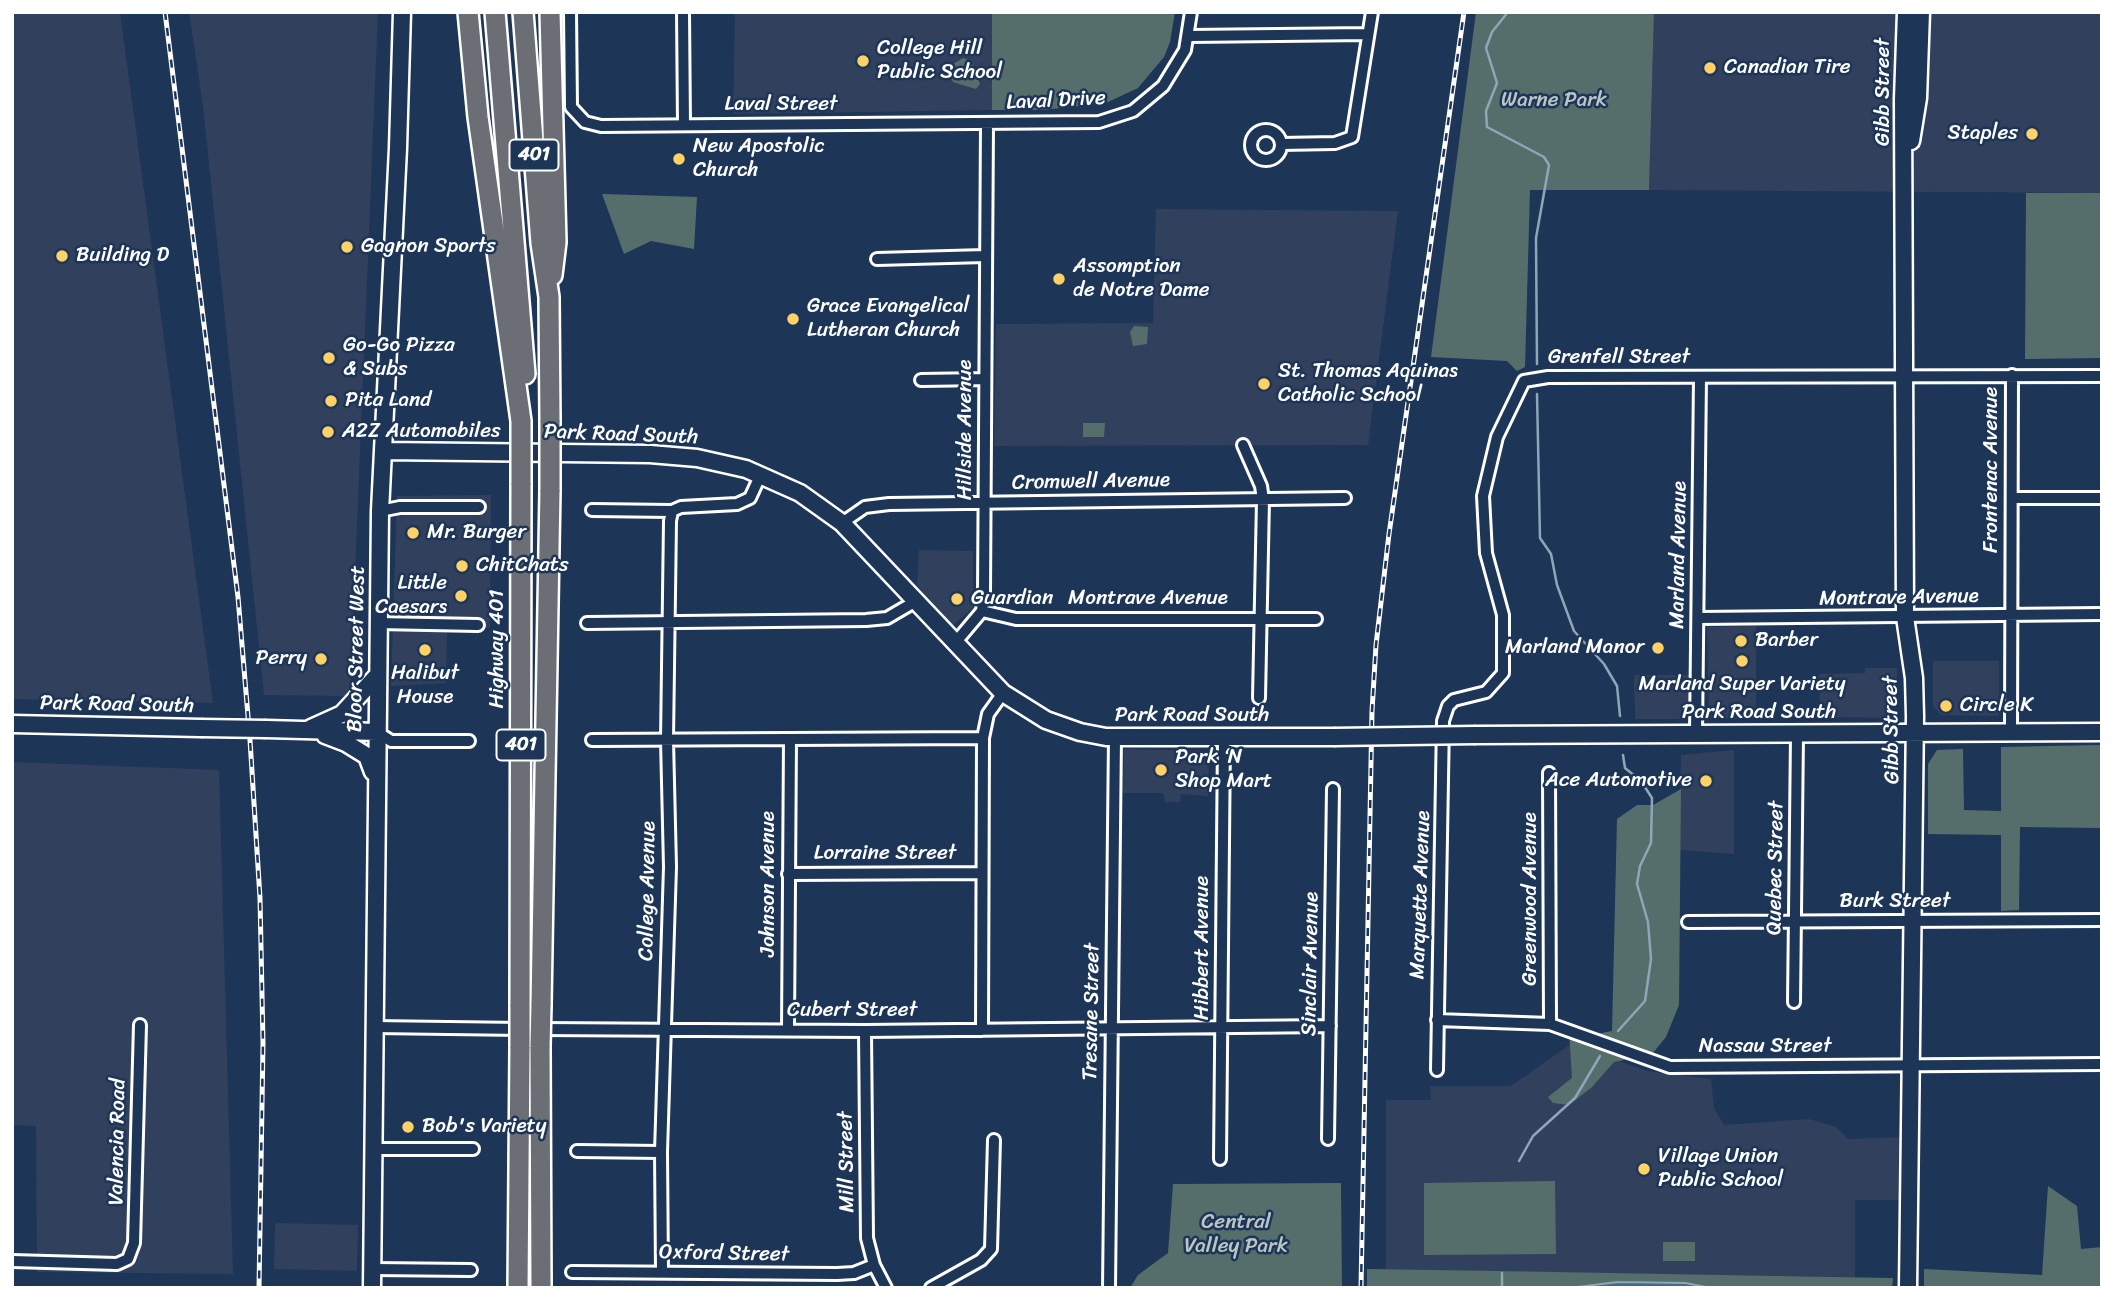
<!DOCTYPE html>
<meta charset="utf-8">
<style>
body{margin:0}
#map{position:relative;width:2114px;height:1300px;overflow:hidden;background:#1d3557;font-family:Sriracha,sans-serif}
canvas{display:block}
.frame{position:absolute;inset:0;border:14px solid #fff;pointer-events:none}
</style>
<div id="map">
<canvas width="2114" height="1300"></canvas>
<div class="frame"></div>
</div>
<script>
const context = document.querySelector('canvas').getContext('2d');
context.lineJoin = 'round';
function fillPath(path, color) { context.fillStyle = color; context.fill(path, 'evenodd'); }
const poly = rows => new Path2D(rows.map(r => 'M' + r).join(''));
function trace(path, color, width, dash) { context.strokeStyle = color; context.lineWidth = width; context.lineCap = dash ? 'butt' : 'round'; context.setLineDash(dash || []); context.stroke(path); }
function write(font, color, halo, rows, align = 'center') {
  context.font = font + ' Sriracha,sans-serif'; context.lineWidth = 5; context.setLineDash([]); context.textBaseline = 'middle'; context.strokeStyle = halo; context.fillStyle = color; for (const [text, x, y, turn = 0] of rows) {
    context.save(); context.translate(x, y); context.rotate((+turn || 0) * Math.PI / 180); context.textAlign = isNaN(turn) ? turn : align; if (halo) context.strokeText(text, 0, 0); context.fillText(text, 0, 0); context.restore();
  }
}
fillPath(poly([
 [12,12,120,12,213,703,12,699],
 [189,12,378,12,350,696,264,695,203,106],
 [735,12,992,12,992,110,733,114],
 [1654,12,2102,12,2102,193,1649,190],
 [1156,209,1398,211,1368,445,994,446,996,324,1153,323],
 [491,495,490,628,447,629,446,683,391,686,397,496],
 [919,550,973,551,973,608,950,628,917,585],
 [1756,626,1756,719,1709,719,1707,627],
 [1933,661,1999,661,1999,716,1941,715,1933,706],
 [1865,668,1897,668,1896,708,1889,718,1820,717,1819,674,1865,673],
 [1634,675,1692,675,1691,713,1684,719,1635,719],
 [1124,749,1209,751,1208,796,1181,794,1180,802,1165,802,1163,793,1123,793],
 [1734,750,1734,854,1680,850,1681,755],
 [12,762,219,770,233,1274,37,1272,36,1126,12,1125],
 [1571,1044,1647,1071,1711,1079,1714,1108,1724,1125,1809,1119,1836,1127,1848,1139,1903,1137,1902,1200,1855,1200,1855,1277,1386,1270,1386,1100,1431,1100,1430,1086,1511,1086],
 [275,1223,358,1225,357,1271,274,1269]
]), '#31415d');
fillPath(poly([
 [992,12,1175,12,1170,42,1164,57,1138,88,1106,103,1043,110,992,110],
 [1476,12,1654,12,1649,190,1530,190,1525,367,1517,371,1507,361,1431,357],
 [963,58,971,61,980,84,976,89,953,82,949,74,950,66],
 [2026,193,2102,193,2102,358,2025,359],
 [602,194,697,197,694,249,651,241,624,254],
 [1134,326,1148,327,1147,344,1133,346,1130,332],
 [1083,423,1105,423,1104,437,1083,437],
 [2100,745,2100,828,2020,827,2019,910,2001,911,2001,835,1928,834,1928,764,1937,750,1963,749,1964,810,2001,811,2001,747],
 [1681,789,1679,1005,1666,1037,1652,1054,1614,1062,1592,1087,1569,1105,1553,1103,1548,1097,1572,1078,1569,1031,1582,1037,1612,1031,1617,819,1637,805,1653,805],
 [1555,1181,1556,1254,1424,1255,1424,1183],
 [1341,1183,1342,1288,1130,1288,1138,1275,1168,1253,1173,1184],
 [2048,1186,2077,1206,2081,1249,2102,1247,2102,1288,1924,1288,1924,1269,2042,1275],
 [1663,1242,1695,1242,1695,1261,1663,1261],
 [1367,1269,1498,1271,1893,1278,1892,1288,1367,1288]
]), '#556e6b');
const water = poly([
 [1618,1282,1685,1283,1711,1288,1569,1288,1618,1282]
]);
fillPath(water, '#406c87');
trace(water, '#8ca7b7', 2);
trace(poly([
 [1508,12,1492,32,1486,48,1497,83,1486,111,1487,127,1544,157,1549,165,1536,238,1537,364],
 [1537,394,1540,538,1551,554,1557,585,1574,631,1604,664,1617,686,1620,716],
 [1618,1031,1645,1001,1651,959,1648,922,1637,884,1640,866,1651,843,1652,798,1641,781,1625,768,1623,755],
 [1519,1161,1533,1136,1575,1098,1600,1056],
 [1502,1288,1502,1273]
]), '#8ca7b7', 2.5);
const street = poly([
 [570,12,571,107,585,122,601,126,1099,122,1133,111,1163,86,1185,50,1191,12],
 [683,12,684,125],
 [1189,36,1368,34],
 '1251 145a15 15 0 1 1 30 0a15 15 0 1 1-30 0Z',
 [1281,144,1335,143,1352,137,1372,12],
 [877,259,985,256],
 [921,380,985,379],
 [1243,445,1261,486,1263,500,1259,698],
 [2012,498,2102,498],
 [592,510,672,511,681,507,737,504,750,498,761,474],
 [380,511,400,507,479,507],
 [842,523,865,507,889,504,1345,498],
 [982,611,1016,619,1316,619],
 [1698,618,2102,614],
 [378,623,478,625],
 [587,623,866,620,887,618,916,601],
 [955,643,982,611,984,592,987,124],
 [377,732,391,741,469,741],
 [2011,733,2012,375],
 [1696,734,1700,377],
 [592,740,983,738],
 [1549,773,1550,1024],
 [788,874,981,873],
 [1688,922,2102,920],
 [1794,1002,1797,735],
 [1437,1020,1550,1024,1670,1067,2102,1064],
 [374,1027,522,1029],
 [538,1029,865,1031,1330,1026],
 [788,1029,790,739],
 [982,1030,983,738,988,714,1003,693],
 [865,1031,867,1238,874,1265,886,1288],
 [1437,1070,1443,721,1448,706,1454,700,1486,692,1503,673,1503,615,1486,553,1483,496,1497,437,1524,381,1548,377,2102,376],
 [1328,1139,1333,789],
 [374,1149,473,1149],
 [577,1151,661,1152],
 [1220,1159,1224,737],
 [12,1261,117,1264,128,1259,134,1243,140,1025],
 [372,1269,471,1270],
 [572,1272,837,1274,854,1273,874,1265],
 [662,1272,661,1152,670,867,667,740,670,521,672,511],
 [931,1288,981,1260,991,1249,994,1140],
 [1109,1288,1115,737]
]);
const secondary = poly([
 [1906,12,1903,99,1905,617,1914,678,1915,716,1908,1288],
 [1911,141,1918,98,1921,12],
 [383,451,650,454,697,458,746,469,800,493,842,523,1003,693,1046,720,1080,732,1106,737,1334,737],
 [12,724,201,728],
 [311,728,342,714,376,677],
 [266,729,377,732],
 [325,735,346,743,367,756,373,772],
 [1476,735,2102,732],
 [372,1288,380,511,398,148,402,12]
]);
const highway = poly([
 [468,12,478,117,521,421],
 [495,12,525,374],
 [523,12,541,243,549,297,550,422],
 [550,12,556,242,552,275],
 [541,1005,550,490],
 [520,1006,521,483],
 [540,1046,541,1288],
 [518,1288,520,1047]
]);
trace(street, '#fff', 16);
trace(secondary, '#fff', 21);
trace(highway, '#fff', 24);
trace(street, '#1d3557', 10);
trace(secondary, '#1d3557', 16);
trace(highway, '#6b6f75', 19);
const rail = poly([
 [165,12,238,597,250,740,260,898,263,1043,259,1288],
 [1361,1288,1372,711,1376,645,1389,534,1464,12]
]);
trace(rail, '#fff', 5);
trace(rail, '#1d3557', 2.5, [8]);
const secondaryBridge = poly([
 [201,728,266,729],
 [1334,737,1476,735]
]);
const highwayBridge = poly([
 [550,422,550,490],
 [521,483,521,421],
 [540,1046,541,1005],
 [520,1047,520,1006]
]);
trace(secondaryBridge, '#fff', 21, []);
trace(highwayBridge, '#fff', 24, []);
trace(secondaryBridge, '#1d3557', 16);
trace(highwayBridge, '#6b6f75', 19);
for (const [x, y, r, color] of [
 [863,61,7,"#ffd166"],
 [1710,68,7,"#ffd166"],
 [2032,134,7,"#ffd166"],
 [679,159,7,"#ffd166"],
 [347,247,7,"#ffd166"],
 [62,256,7,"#ffd166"],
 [1059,279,7,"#ffd166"],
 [793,319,7,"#ffd166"],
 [329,358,7,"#ffd166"],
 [1264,384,7,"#ffd166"],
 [331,401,7,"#ffd166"],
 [328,432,7,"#ffd166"],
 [413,533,7,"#ffd166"],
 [462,566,7,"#ffd166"],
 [461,596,7,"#ffd166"],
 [957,599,7,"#ffd166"],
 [1741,641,7,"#ffd166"],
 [1658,648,7,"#ffd166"],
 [425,650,7,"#ffd166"],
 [321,659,7,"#ffd166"],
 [1742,661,7,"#ffd166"],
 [1946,706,7,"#ffd166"],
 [1161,770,7,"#ffd166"],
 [1706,781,7,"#ffd166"],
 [408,1127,7,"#ffd166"],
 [1644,1169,7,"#ffd166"]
]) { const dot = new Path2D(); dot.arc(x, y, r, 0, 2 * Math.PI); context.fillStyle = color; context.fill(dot); trace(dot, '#1d3557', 2.5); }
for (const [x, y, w] of [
 [534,155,49],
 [521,745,49]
]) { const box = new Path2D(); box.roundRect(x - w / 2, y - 15.5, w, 31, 5); context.fillStyle = '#1d3557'; context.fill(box); trace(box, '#fff', 2); }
write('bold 19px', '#fff', null, [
 ["401",534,155],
 ["401",521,745]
]);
write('21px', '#fff', '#1d3557', [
 ["College Hill",877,49],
 ["Public School",877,73],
 ["Canadian Tire",1724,68],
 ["Staples",2018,134,"right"],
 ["New Apostolic",693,147],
 ["Church",693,171],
 ["Gagnon Sports",361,247],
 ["Building D",76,256],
 ["Assomption",1073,267],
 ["de Notre Dame",1073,291],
 ["Grace Evangelical",807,307],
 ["Lutheran Church",807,331],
 ["Go-Go Pizza",343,346],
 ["& Subs",343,370],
 ["St. Thomas Aquinas",1278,372],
 ["Catholic School",1278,396],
 ["Pita Land",345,401],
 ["A2Z Automobiles",342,432],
 ["Mr. Burger",427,533],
 ["ChitChats",476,566],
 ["Little",447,584,"right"],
 ["Caesars",447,608,"right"],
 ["Guardian",971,599],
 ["Barber",1755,641],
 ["Marland Manor",1644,648,"right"],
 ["Perry",307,659,"right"],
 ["Halibut",425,674,"center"],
 ["House",425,698,"center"],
 ["Marland Super Variety",1742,685,"center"],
 ["Circle K",1960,706],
 ["Park ‘N",1175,758],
 ["Shop Mart",1175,782],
 ["Ace Automotive",1692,781,"right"],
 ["Bob's Variety",422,1127],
 ["Village Union",1658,1157],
 ["Public School",1658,1181]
], 'left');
write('21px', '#fff', '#1d3557', [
 ["Gibb Street",1884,92,-90],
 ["Laval Drive",1056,101,-3],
 ["Laval Street",781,105],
 ["Grenfell Street",1619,358],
 ["Hillside Avenue",966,430,-90],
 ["Park Road South",621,435,2],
 ["Frontenac Avenue",1992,470,-90],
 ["Cromwell Avenue",1091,482,-1],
 ["Marland Avenue",1679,555,-89],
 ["Montrave Avenue",1899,598,-1],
 ["Montrave Avenue",1148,599],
 ["Bloor Street West",357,649,-89],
 ["Highway 401",498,649,-90],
 ["Park Road South",117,705,1],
 ["Park Road South",1759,713],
 ["Park Road South",1192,716],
 ["Gibb Street",1892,730,-91],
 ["Lorraine Street",885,854],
 ["Quebec Street",1776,868,-89],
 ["Johnson Avenue",769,884,-90],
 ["College Avenue",648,891,-89],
 ["Marquette Avenue",1421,895,-88],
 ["Greenwood Avenue",1531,899,-90],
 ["Burk Street",1895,902],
 ["Hibbert Avenue",1203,948,-90],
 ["Sinclair Avenue",1311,964,-89],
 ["Cubert Street",852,1011],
 ["Tresane Street",1092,1012,-89],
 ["Nassau Street",1765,1047],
 ["Valencia Road",118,1142,-89],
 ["Mill Street",847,1162,-91],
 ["Oxford Street",724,1254,1]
]);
write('21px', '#bbc5c4', '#1d3557', [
 ["Warne Park",1554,101],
 ["Central",1236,1223],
 ["Valley Park",1236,1247]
]);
</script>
